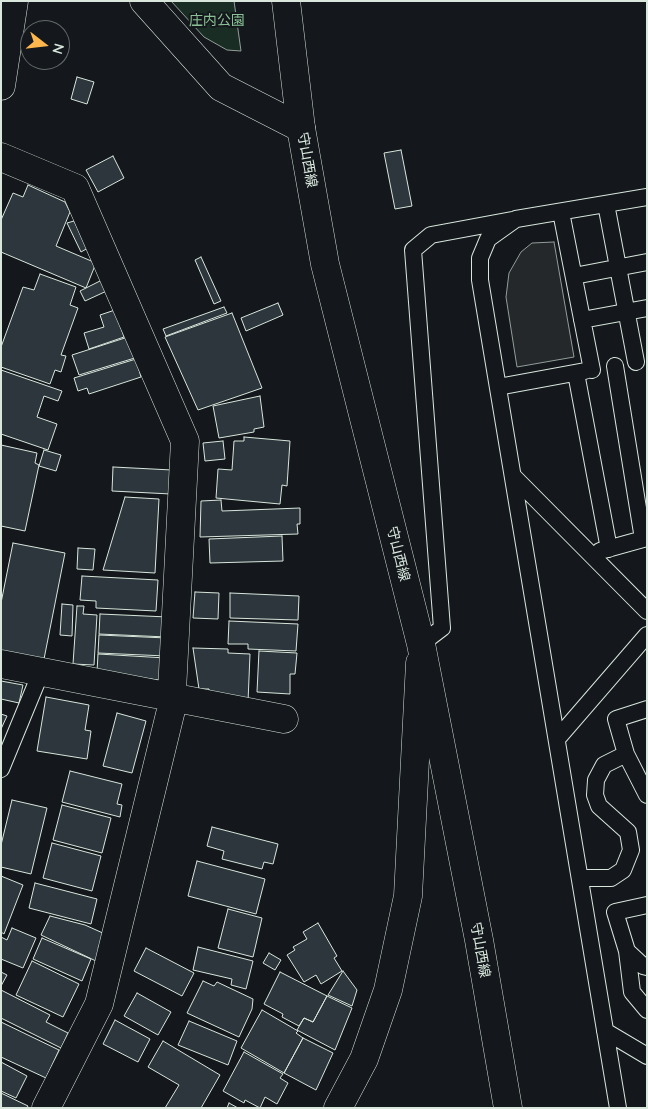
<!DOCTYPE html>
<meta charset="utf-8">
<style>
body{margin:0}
#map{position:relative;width:648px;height:1109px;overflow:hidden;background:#14181c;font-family:Quicksand,sans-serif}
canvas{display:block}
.frame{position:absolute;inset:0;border:2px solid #d8e6dc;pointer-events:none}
.north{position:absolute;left:20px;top:20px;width:50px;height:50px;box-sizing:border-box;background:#14181c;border:1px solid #626a69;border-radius:50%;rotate:106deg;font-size:14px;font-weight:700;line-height:20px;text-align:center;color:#d8e6dc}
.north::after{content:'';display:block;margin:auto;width:18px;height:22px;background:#ffb74d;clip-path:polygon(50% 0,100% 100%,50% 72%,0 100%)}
</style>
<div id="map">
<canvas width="648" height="1109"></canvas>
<div class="frame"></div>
<div class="north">N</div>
</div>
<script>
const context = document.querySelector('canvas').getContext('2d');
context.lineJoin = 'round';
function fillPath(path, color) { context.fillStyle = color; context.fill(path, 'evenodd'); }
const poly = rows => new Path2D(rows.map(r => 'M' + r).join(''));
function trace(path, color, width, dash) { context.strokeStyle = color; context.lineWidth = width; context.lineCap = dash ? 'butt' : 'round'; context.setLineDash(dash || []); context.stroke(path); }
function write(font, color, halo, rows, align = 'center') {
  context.font = font + ' Quicksand,"Noto Sans JP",sans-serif'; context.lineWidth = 4; context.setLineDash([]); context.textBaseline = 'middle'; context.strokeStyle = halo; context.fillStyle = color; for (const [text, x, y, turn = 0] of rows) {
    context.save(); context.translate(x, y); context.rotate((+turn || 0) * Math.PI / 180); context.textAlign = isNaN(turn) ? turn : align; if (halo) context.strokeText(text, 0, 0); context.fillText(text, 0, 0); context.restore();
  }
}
const green = poly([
 [171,1,234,1,241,51,227,50,204,37,171,1]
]);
fillPath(green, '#1a2d24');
trace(green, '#939e99', 1);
const parking = poly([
 [554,242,574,357,517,367,506,297,509,273,521,252,532,243,554,242]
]);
fillPath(parking, '#24282b');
trace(parking, '#939e99', 1);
const building = poly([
 [77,77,94,82,87,104,71,99,77,77],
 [401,150,412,206,395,209,384,153,401,150],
 [113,156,124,178,98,192,86,170,113,156],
 [28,185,65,202,70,212,56,246,96,263,86,288,1,252,1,220,13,193,23,197,28,185],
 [74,221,88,248,81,252,67,223,74,221],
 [201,257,221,301,214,304,195,260,201,257],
 [40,274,76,287,70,305,78,308,61,355,66,356,61,372,55,370,50,384,1,367,1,347,23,287,34,290,40,274],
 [106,278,111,289,85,301,80,291,106,278],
 [278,303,283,315,246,331,241,318,278,303],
 [224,307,227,313,166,336,163,329,224,307],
 [115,310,124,337,89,349,84,333,104,327,100,315,115,310],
 [232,313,262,388,198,410,165,337,232,313],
 [131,336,138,357,79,375,72,355,131,336],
 [136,359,141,377,89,394,87,388,78,391,74,378,136,359],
 [1,370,62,391,58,401,44,396,37,417,57,424,48,450,1,434,1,370],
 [260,396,264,427,254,429,254,432,219,438,213,406,260,396],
 [244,437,290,441,287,486,282,485,280,504,216,498,218,469,232,470,234,441,244,441,244,437],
 [223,441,225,459,205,461,203,443,223,441],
 [1,445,37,453,35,463,39,465,25,531,1,526,1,445],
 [44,450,61,455,56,471,39,466,44,450],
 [113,467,172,470,171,494,112,491,113,467],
 [125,497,159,499,155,573,103,570,125,497],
 [221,500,222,511,300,508,300,524,297,524,298,534,200,537,201,501,221,500],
 [282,536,283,561,210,563,209,539,282,536],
 [13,543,65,553,44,659,1,651,1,603,13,543],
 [78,548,95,549,93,570,77,569,78,548],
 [82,576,158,580,156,611,96,608,96,601,80,600,82,576],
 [195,592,219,593,218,619,193,618,195,592],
 [230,593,299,596,298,620,230,618,230,593],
 [62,604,73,605,72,636,60,635,62,604],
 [77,606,84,606,83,614,97,615,94,665,73,664,77,606],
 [100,614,168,617,167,637,99,634,100,614],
 [229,621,298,624,296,651,248,649,248,644,228,644,229,621],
 [99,635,167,638,166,656,98,653,99,635],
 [193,648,228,649,228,653,250,654,248,702,209,695,209,689,199,689,193,648],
 [259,651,297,653,295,674,290,674,290,694,257,692,259,651],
 [98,654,166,658,165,676,158,680,97,672,98,654],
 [1,681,23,685,19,703,1,699,1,681],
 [46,697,89,705,85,730,91,731,87,759,37,751,46,697],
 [117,713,146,721,132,773,103,766,117,713],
 [1,714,7,716,1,729,1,714],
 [70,771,122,784,117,804,122,805,120,817,62,802,70,771],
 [12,800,47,808,31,874,1,867,1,845,12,800],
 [62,805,111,818,102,853,53,840,62,805],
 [212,827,278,844,273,864,264,862,262,869,222,859,224,851,207,846,212,827],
 [52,843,101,856,92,891,43,878,52,843],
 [197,861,265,879,256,914,188,896,197,861],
 [1,876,23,885,4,934,1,932,1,876],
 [35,883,97,899,91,924,29,908,35,883],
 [228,909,262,918,253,957,218,948,228,909],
 [50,916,85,925,105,934,98,948,101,949,96,961,41,935,50,916],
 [318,923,337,956,334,958,342,971,321,984,316,975,304,982,287,955,295,950,293,947,307,939,303,932,318,923],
 [12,928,36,938,23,968,1,959,1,937,7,940,12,928],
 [42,938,91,959,82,981,33,959,42,938],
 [198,947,253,961,246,989,231,985,232,979,193,970,198,947],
 [146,948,194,973,182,996,134,971,146,948],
 [269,953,281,960,275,970,263,963,269,953],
 [32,961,79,984,63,1017,16,995,32,961],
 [343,971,357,990,352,1006,328,995,343,971],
 [1,972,7,975,1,986,1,972],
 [280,972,327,996,313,1022,304,1018,299,1026,282,1017,283,1014,264,1004,280,972],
 [203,981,214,986,217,982,253,999,252,1009,239,1037,187,1013,203,981],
 [1,990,50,1015,46,1022,68,1033,61,1048,1,1018,1,990],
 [137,993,171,1012,158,1035,124,1016,137,993],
 [327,996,352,1008,335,1050,297,1030,304,1018,313,1022,327,996],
 [262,1010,298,1031,296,1033,303,1038,284,1073,241,1048,262,1010],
 [115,1020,150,1039,138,1062,103,1044,115,1020],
 [189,1021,237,1041,228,1065,178,1045,189,1021],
 [1,1022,59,1050,46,1078,1,1057,1,1022],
 [303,1038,333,1053,316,1090,284,1073,303,1038],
 [163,1041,220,1075,201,1108,165,1108,179,1085,148,1067,163,1041],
 [244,1052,283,1074,280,1078,288,1083,277,1104,265,1097,260,1108,245,1100,244,1103,223,1091,244,1052],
 [1,1062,27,1076,16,1098,1,1091,1,1062],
 [1,1093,28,1106,27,1108,1,1108,1,1093],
 [229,1103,238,1108,227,1108,229,1103]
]);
fillPath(building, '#2c363c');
trace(building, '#d8e6dc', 1);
const service = poly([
 [606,204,636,362],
 [561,212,592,370],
 [574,276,647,262],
 [582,320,647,308],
 [615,366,643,539],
 [576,373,609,549],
 [498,387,585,371],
 [513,476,647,611],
 [600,551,647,538],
 [421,644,442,628,413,250,431,235,512,220],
 [647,709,616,719,626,754,647,795],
 [557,739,647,635],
 [1,769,41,672],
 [580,878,611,878,623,870,631,850,628,832,599,806,595,795,596,780,604,765,626,754],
 [647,905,615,912,627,951,643,966,647,967],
 [627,951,632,992,647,1010],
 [605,1031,647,1056],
 [618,1108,480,280,480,258,488,239,516,219,647,197]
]);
const minor = poly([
 [1,86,14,1],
 [1,157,75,188,185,441,171,710,99,1004,46,1108],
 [1,664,284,719]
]);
const tertiary = poly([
 [144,1,221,87,301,128],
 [338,1108,364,1059,388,990,408,896,420,663]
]);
const secondary = poly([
 [286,1,301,128,325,264,421,644,479,940,508,1108]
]);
trace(service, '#d8e6dc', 18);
trace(minor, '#d8e6dc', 29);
trace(tertiary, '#d8e6dc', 29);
trace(secondary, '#d8e6dc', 29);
trace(service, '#14181c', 16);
trace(minor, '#14181c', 28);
trace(tertiary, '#14181c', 28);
trace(secondary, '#14181c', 28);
write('14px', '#8ac095', '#14181c', [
 ["庄内公園",217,21]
]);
write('14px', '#d8e6dc', '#14181c', [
 ["守山西線",307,160,80],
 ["守山西線",398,554,76],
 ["守山西線",480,950,80]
]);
</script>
